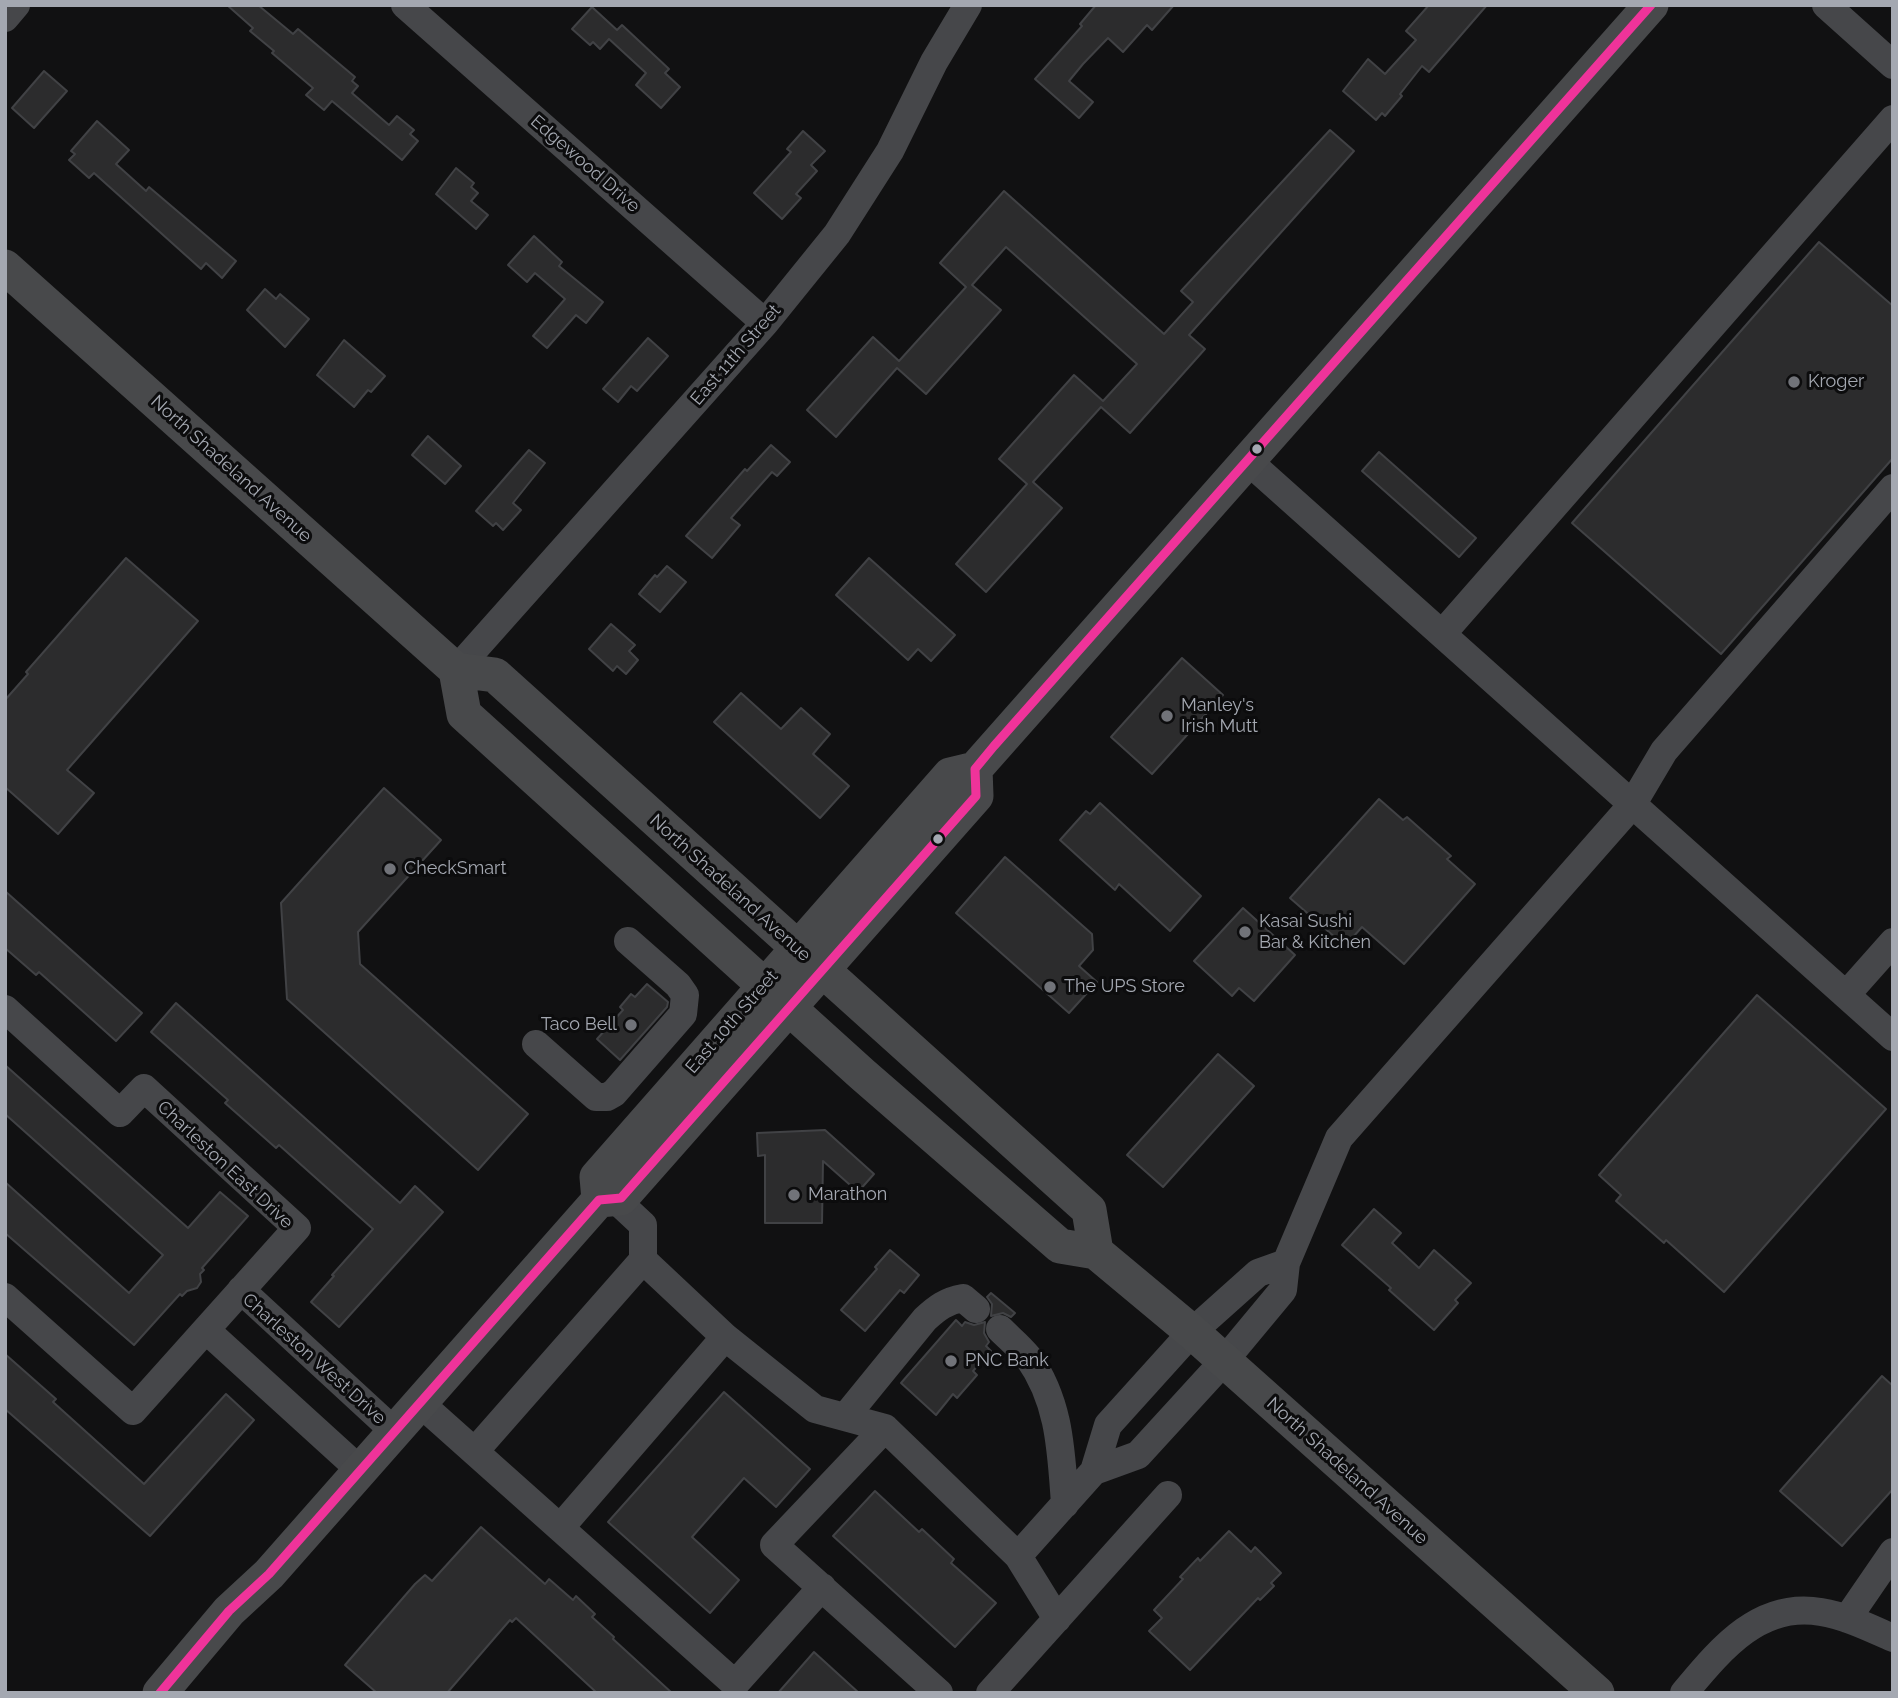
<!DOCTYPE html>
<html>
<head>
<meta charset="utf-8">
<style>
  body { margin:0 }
  #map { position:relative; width:1898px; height:1698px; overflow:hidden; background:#111112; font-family:Raleway,sans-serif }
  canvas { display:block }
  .frame { position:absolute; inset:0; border:7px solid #a4a8b1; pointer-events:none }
</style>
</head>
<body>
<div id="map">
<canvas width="1898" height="1698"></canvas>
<div class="frame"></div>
</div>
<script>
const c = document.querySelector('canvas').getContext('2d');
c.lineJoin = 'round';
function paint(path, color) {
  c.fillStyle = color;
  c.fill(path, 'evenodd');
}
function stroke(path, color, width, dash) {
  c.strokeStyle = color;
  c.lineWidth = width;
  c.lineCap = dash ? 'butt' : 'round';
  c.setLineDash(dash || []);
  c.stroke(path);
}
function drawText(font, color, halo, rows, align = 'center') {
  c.font = font + ' Raleway,sans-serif';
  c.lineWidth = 6;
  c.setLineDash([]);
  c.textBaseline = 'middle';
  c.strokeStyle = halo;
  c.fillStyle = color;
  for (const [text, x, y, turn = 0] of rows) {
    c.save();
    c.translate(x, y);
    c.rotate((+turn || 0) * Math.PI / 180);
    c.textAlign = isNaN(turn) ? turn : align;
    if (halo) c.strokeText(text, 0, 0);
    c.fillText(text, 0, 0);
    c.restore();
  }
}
const building = new Path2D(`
  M227,5H258L293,34L298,29L355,77L352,81L358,86L352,93L389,125L397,116L414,130L410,134L418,141L402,160L332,101L324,110L306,95L313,88L272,53L274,51L250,31L253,28Z
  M1096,5H1174L1152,30L1147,25L1123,52L1108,38L1083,64L1069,81L1093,102L1079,118L1035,79L1082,26L1080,24Z
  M1429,5H1487L1429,72L1422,66L1400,94L1402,96L1385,116L1382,113L1376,120L1343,91L1368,59L1385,74L1416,40L1406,31Z
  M592,7L617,30L622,25L669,69L665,73L680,87L661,108L636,85L646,73L609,39L600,49L593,42L590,45L572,29Z
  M44,71L67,91L34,128L12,108Z
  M97,121L129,150L116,164L146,191L149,187L236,261L222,278L206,263L201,269L94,173L89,178L69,160L75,154L71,151Z
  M1330,130L1354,151L1189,335L1205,349L1130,433L1101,407L1033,482L1062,508L986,592L956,564L1027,484L999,459L1074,375L1103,401L1137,364L1006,247L972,285L1001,310L926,394L897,368L836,437L807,410L873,337L899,361L966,287L940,263L1004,191L1164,334L1193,302L1181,291Z
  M803,131L825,151L811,165L817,171L796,194L801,198L782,219L754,193L791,152L787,149Z
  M456,168L474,183L471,187L478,193L471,201L488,215L476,229L436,194Z
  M534,236L562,262L559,266L603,302L586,323L576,315L547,348L533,336L565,299L535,273L527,282L508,265Z
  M1819,242L1893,306V458L1721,654L1572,523Z
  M265,289L276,299L280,294L309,319L285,347L247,310Z
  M648,338L668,356L637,391L631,386L618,402L603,389Z
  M344,340L385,376L371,392L368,390L354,407L317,375Z
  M428,436L461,466L445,484L412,455Z
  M771,445L790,462L777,476L772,472L731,518L740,525L712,558L686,536L745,469L747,471Z
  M529,450L545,463L513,503L521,510L503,530L496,523L493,526L476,511Z
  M1379,452L1476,538L1459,557L1362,471Z
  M126,558L198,621L67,770L94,793L58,834L5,787V700L28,674L26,672Z
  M869,558L955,635L931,661L918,649L908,660L836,595Z
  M667,566L686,582L660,612L639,594L655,575L657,577Z
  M611,624L635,645L629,651L638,660L626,674L617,666L613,671L589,649Z
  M1182,658L1223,695L1152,774L1111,737Z
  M741,693L781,729L801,708L830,734L813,754L849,786L820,818L714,722Z
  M384,788L441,840L358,932L360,964L528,1114L478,1170L287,999L281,903Z
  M1379,799L1403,820L1407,817L1451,856L1447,859L1475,884L1404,964L1362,927L1345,946L1290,898Z
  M1100,803L1201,896L1170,931L1119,884L1115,890L1060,840L1086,811L1090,814Z
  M1005,857L1092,934L1093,950L1079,966L1097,982L1069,1013L956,913Z
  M5,891L142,1013L116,1041L39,972L36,975L5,948Z
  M1243,908L1295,955L1254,1001L1239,988L1232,996L1194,961Z
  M647,984L668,1002L667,1007L620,1060L597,1039L623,1010L620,1007L631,994L635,997Z
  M1757,995L1886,1109L1724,1292L1666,1240L1664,1243L1616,1201L1621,1195L1599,1175Z
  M176,1003L400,1203L415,1186L443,1212L339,1327L311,1302L334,1276L332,1275L373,1229L279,1145L276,1148L225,1103L228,1100L151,1032Z
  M1218,1054L1254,1086L1163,1187L1127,1155Z
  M5,1065L188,1228L220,1192L248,1216L202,1268L204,1270L200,1274L201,1282L197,1288L187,1291L182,1296L180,1294L134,1345L5,1233V1182L129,1293L163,1255L5,1114Z
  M825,1130L874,1174L858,1192L823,1161L822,1223H765V1155L758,1156L757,1133Z
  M1374,1209L1401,1233L1392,1243L1419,1268L1434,1250L1471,1283L1455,1300L1458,1303L1434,1330L1389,1290L1391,1288L1342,1245Z
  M890,1250L919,1275L904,1293L900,1290L865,1331L841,1310L877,1269L875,1267Z
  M991,1293L1015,1313L1011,1317L1003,1313L991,1316L992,1304L987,1297Z
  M956,1320L962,1326L965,1322L974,1325L985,1322L984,1333L989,1342L986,1346L991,1351L973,1371L977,1375L957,1398L953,1394L936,1415L901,1383Z
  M5,1354L56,1399L53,1402L144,1484L226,1394L254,1420L150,1536L5,1409Z
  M1882,1376L1893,1386V1489L1842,1546L1780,1491Z
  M724,1392L810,1469L776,1507L744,1478L692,1537L739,1580L710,1613L608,1522Z
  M875,1491L919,1532L922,1529L954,1559L951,1563L996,1603L955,1647L833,1536Z
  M481,1527L545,1584L549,1579L573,1600L576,1596L595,1614L592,1617L614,1637L613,1639L672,1693H597L516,1618L512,1622L510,1620L447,1693H377L345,1665L415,1584L425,1575L432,1581Z
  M1229,1531L1251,1552L1255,1547L1281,1573L1271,1583L1274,1586L1260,1600L1258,1598L1190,1670L1149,1631L1162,1618L1154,1610L1183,1579L1180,1577L1198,1558L1200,1561Z
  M814,1652L859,1693H778Z`);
paint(building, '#2c2c2d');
stroke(building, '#414245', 2);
stroke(new Path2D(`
  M405,5L765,323
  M1826,5L1893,65
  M5,18L16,5
  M1247,460L1893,1037
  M1442,634L1893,119
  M456,670L765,323L837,234L890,151L934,62L968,5
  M1846,995L1893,942
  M5,1009L120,1113L144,1088L297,1228L133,1411L5,1297
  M536,1044L596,1097H607L614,1093L683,1014L685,995L678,985L628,941
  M643,1260L725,1337L815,1409L885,1428L1018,1556L1094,1471L1108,1425L1192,1332L1258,1273L1286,1263L1283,1290L1224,1361L1138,1455L1094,1471
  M1286,1263L1339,1138L1632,805L1664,751L1893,488
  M241,1290L395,1432
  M1000,1329C1009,1338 1020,1347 1028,1357C1060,1402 1061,1450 1065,1504
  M206,1330L361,1471
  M420,1403L735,1684L822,1587
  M846,1416L925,1319C937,1308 946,1301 963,1298L976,1309
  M885,1428L774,1545L939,1693
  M475,1451L643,1260V1225L614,1198
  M560,1528L725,1337
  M1018,1556L1057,1619
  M1847,1619L1893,1552
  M990,1693L1168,1495
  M1684,1693C1720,1650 1759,1601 1821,1612C1846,1616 1870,1628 1893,1638`), '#46474a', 28);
stroke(new Path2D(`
  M5,267L456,670L495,675L1089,1210L1096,1252
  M456,670L464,714L862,1074L1060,1246L1096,1252L1192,1332L1597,1693
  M599,1200L597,1177L950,775L975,769L1651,5
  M160,1693L229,1611L269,1574L599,1200L621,1198L976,796L975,769`), '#48494b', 35);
stroke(new Path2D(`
  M160,1693L229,1611L269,1574L599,1200L621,1198L976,796L975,769L994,746L1651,5`), '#ef339a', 9);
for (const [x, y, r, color] of [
  [1794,382,7,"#717379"],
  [1257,449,6,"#a4a8b1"],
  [1167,716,7,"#717379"],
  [938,839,6,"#a4a8b1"],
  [390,869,7,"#717379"],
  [1245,932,7,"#717379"],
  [1050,987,7,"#717379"],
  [631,1025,7,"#717379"],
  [794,1195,7,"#717379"],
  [951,1361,7,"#717379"]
]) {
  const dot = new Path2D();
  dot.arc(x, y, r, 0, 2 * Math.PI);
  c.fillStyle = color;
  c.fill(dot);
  stroke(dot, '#0c0c0d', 2.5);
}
drawText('18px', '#a4a8b1', '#0c0c0d', [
  ["Edgewood Drive",585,164,41],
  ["East 11th Street",736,355,-49],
  ["North Shadeland Avenue",231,469,42],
  ["North Shadeland Avenue",730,888,42],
  ["East 10th Street",732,1022,-49],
  ["Charleston East Drive",225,1165,43],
  ["Charleston West Drive",314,1359,42],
  ["North Shadeland Avenue",1347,1471,42]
]);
drawText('18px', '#a4a8b1', '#0c0c0d', [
  ["Kroger",1808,382],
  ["Manley's",1181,706],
  ["Irish Mutt",1181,727],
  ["CheckSmart",404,869],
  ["Kasai Sushi",1259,922],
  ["Bar & Kitchen",1259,943],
  ["The UPS Store",1064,987],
  ["Taco Bell",617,1025,"right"],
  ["Marathon",808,1195],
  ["PNC Bank",965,1361]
], 'left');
</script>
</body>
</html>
